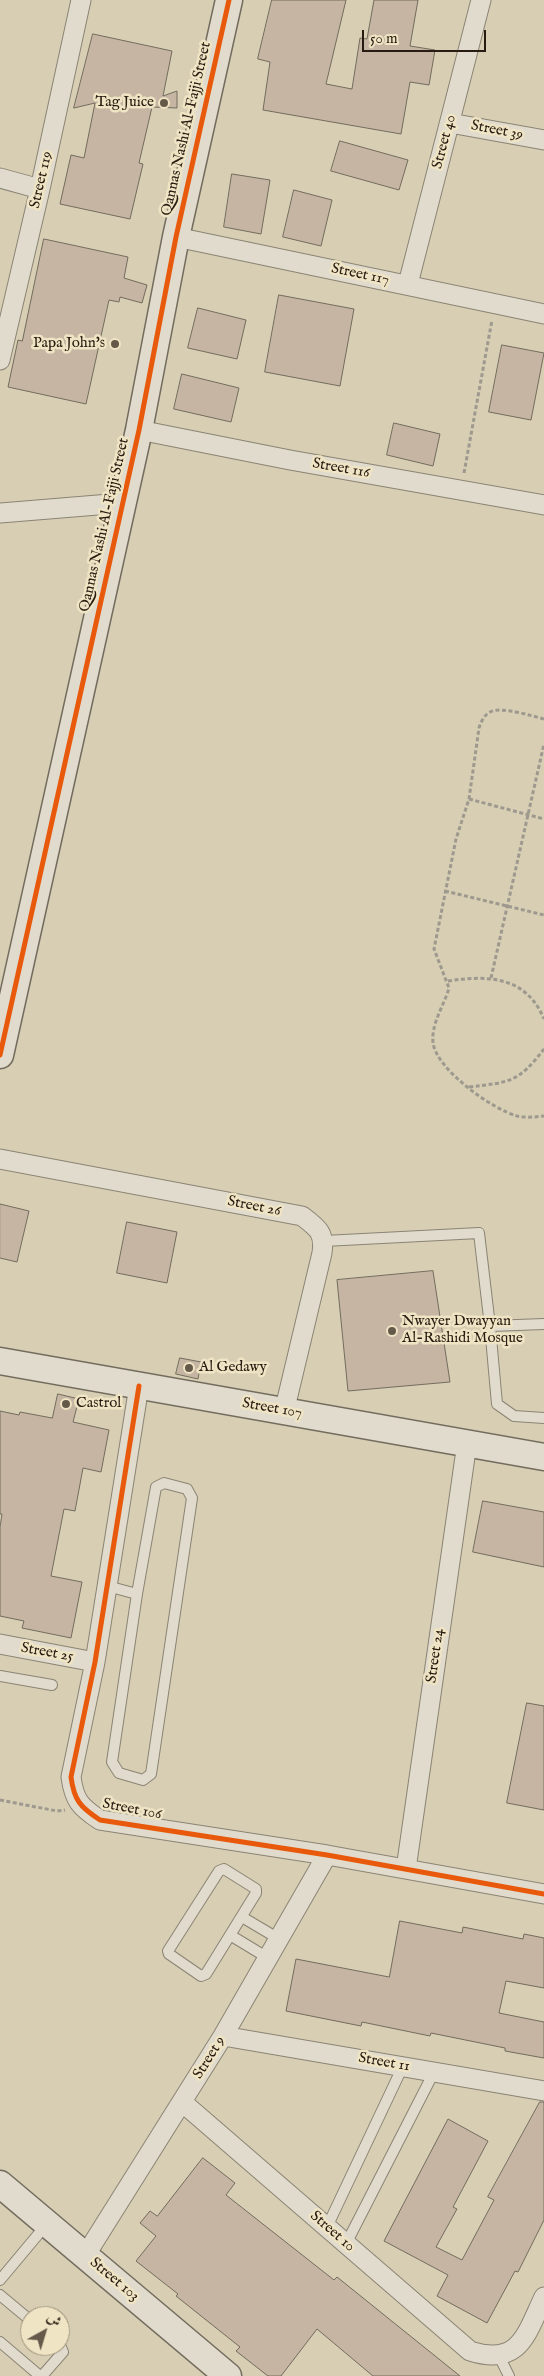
<!DOCTYPE html>
<html>
<head>
<meta charset="utf-8">
<style>
  body { margin:0 }
  #map { position:relative; width:544px; height:2376px; overflow:hidden; background:#d7ceb3; font-family:"IM FELL English",Amiri,serif }
  canvas { display:block }
  .north { position:absolute; left:20px; top:2306px; width:50px; height:50px; box-sizing:border-box; background:#efe4c4; border:1px solid #9f947c; border-radius:50%; rotate:39deg; font-size:14px; font-weight:700; line-height:20px; text-align:center; color:#281b11 }
  .north::after { content:''; display:block; margin:auto; width:18px; height:22px; background:#655a4a; clip-path:polygon(50% 0,100% 100%,50% 72%,0 100%) }
  .scale { position:absolute; left:362px; top:30px; width:124px; height:22px; box-sizing:border-box; border:2px solid #281b11; border-top:0; padding-left:6px; font-size:15px; line-height:18px; white-space:nowrap; color:#281b11; -webkit-text-stroke:4px #efe4c4; paint-order:stroke }
</style>
</head>
<body>
<div id="map">
<canvas width="544" height="2376"></canvas>
<div class="north">ش</div>
<div class="scale">50 m</div>
</div>
<script>
const c = document.querySelector('canvas').getContext('2d');
c.lineJoin = 'round';
function paint(path, color) {
  c.fillStyle = color;
  c.fill(path, 'evenodd');
}
function stroke(path, color, width, dash) {
  c.strokeStyle = color;
  c.lineWidth = width;
  c.lineCap = dash ? 'butt' : 'round';
  c.setLineDash(dash || []);
  c.stroke(path);
}
function drawText(font, color, halo, rows, align = 'center') {
  c.font = font + ' "IM FELL English",serif';
  c.lineWidth = 5;
  c.setLineDash([]);
  c.textBaseline = 'middle';
  c.strokeStyle = halo;
  c.fillStyle = color;
  for (const [text, x, y, turn = 0] of rows) {
    c.save();
    c.translate(x, y);
    c.rotate((+turn || 0) * Math.PI / 180);
    c.textAlign = isNaN(turn) ? turn : align;
    if (halo) c.strokeText(text, 0, 0);
    c.fillText(text, 0, 0);
    c.restore();
  }
}
const building = new Path2D(`
  M272,0H346L326,84L352,89L360,38L367,39L374,0H418L410,46L435,50L429,85L410,82L401,134L263,110L270,62L258,59Z
  M93,34L172,51L163,96L177,91V108L152,107L139,163L143,164L130,219L60,204L71,155L84,158L95,103L74,108Z
  M340,141L408,160L399,190L331,171Z
  M232,174L270,180L261,234L224,227Z
  M294,190L332,200L321,246L283,237Z
  M44,239L128,257L124,278L147,285L142,303L120,297L119,302L109,300L86,404L8,387L18,340L22,341Z
  M279,295L354,309L340,386L265,372Z
  M198,308L246,320L237,359L188,348Z
  M502,345L544,353L531,420L489,412Z
  M182,374L239,388L231,422L174,409Z
  M394,423L440,434L433,466L387,455Z
  M0,1204L29,1211L17,1262L0,1258Z
  M127,1222L177,1232L167,1283L117,1273Z
  M433,1271L450,1382L348,1391L337,1280Z
  M180,1358L201,1362L198,1379L176,1374Z
  M58,1394L79,1399L73,1422L109,1430L101,1472L83,1468L75,1511L64,1509L51,1576L82,1582L71,1638L22,1628L24,1621L0,1616V1527L2,1514H0V1411L19,1415L20,1412L52,1418Z
  M483,1501L544,1512V1567L473,1552Z
  M527,1703L544,1706V1810L507,1803Z
  M400,1921L462,1933L463,1927L523,1939L524,1934L544,1938V1988L506,1981L499,2013L544,2022V2058L505,2051V2048L431,2033L430,2036L362,2022L361,2026L286,2011L296,1959L389,1977Z
  M540,2102H544V2220L518,2272L515,2271L487,2323L437,2296L448,2275L384,2241L448,2119L488,2141L453,2207L457,2209L436,2247L462,2260L494,2200L488,2197Z
  M203,2158L235,2183L226,2195L334,2280L337,2277L460,2376H373L317,2329L281,2376H268L236,2351L240,2347L176,2296L178,2294L136,2261L156,2236L140,2223L150,2211L157,2216Z`);
paint(building, '#c5b5a2');
stroke(building, '#736c5e', 1);
const lane = new Path2D(`
  M324,1241L479,1233L490,1326L544,1324
  M490,1326L497,1404L514,1416L544,1418
  M164,1483L187,1489L192,1498L151,1774L143,1780L119,1773L112,1762L137,1594L156,1487Z
  M107,1586L137,1594
  M0,1676L52,1685
  M224,1869L256,1889V1893L206,1974L201,1976L169,1954L168,1951L219,1871Z
  M242,1917L279,1939
  M230,1935L268,1958
  M327,2227L403,2066
  M346,2244L434,2072
  M0,2280L46,2225
  M0,2295L30,2320
  M0,2342L40,2376
  M499,2356L509,2376
  M42,2376L63,2352L60,2345`);
const street = new Path2D(`
  M450,123L544,140
  M0,178L40,189
  M176,237L544,314
  M408,284L481,0
  M0,360L40,189L81,0
  M139,430L290,460L544,505
  M0,513L122,503
  M0,1159L302,1216C318,1228 325,1233 322,1253L284,1412
  M139,1386L95,1662L71,1777C74,1800 80,1807 100,1820L327,1855L544,1894
  M0,1644L95,1662
  M406,1869L467,1443
  M223,2036L544,2091
  M182,2102L470,2351C520,2367 526,2334 544,2297
  M85,2256L223,2036L327,1855`);
const secondary = new Path2D(`
  M0,1055L139,430L176,237L229,0
  M0,1361L544,1457
  M0,2184L228,2376`);
stroke(lane, '#8b8474', 12);
stroke(street, '#8b8474', 21);
stroke(secondary, '#736c5e', 29);
stroke(new Path2D(`
  M464,473L492,320
  M544,719C532,716 501,706 490,712C484,715 481,722 479,728L469,799L456,839L434,949L449,988C444,1006 431,1023 433,1043C437,1070 492,1109 517,1116C526,1118 535,1117 544,1116
  M469,799L544,819
  M445,891L544,915
  M491,978L544,744
  M448,981C488,975 526,976 544,1019
  M469,1087C510,1082 518,1083 544,1049
  M0,1800L57,1811L65,1810`), '#9e998e', 3, [4, 2.5]);
stroke(lane, '#e0dbcd', 10);
stroke(street, '#e0dbcd', 19);
stroke(secondary, '#e0dbcd', 26);
stroke(new Path2D(`
  M0,1055L139,430L176,237L229,0
  M139,1386L95,1662L71,1777C74,1800 80,1807 100,1820L327,1855L544,1894`), '#e8590c', 5);
for (const [x, y, r, color] of [
  [164,103,5,"#655a4a"],
  [115,344,5,"#655a4a"],
  [392,1331,5,"#655a4a"],
  [189,1368,5,"#655a4a"],
  [66,1404,5,"#655a4a"]
]) {
  const dot = new Path2D();
  dot.arc(x, y, r, 0, 2 * Math.PI);
  c.fillStyle = color;
  c.fill(dot);
  stroke(dot, '#efe4c4', 2);
}
drawText('15px', '#281b11', '#efe4c4', [
  ["Tag Juice",154,103,"right"],
  ["Papa John's",105,344,"right"],
  ["Nwayer Dwayyan",402,1322],
  ["Al-Rashidi Mosque",402,1339],
  ["Al Gedawy",199,1368],
  ["Castrol",76,1404]
], 'left');
drawText('15px', '#281b11', '#efe4c4', [
  ["Qannas Nashi Al-Fajji Street",187,129,-77],
  ["Street 39",497,131,11],
  ["Street 40",445,142,-75],
  ["Street 119",42,180,-77],
  ["Street 117",360,275,12],
  ["Street 116",341,469,10],
  ["Qannas Nashi Al-Fajji Street",105,525,-77],
  ["Street 26",254,1207,11],
  ["Street 107",272,1409,10],
  ["Street 25",47,1653,10],
  ["Street 24",436,1656,-82],
  ["Street 106",132,1810,11],
  ["Street 9",210,2058,-58],
  ["Street 11",384,2063,10],
  ["Street 10",332,2232,41],
  ["Street 103",114,2280,40]
]);
</script>
</body>
</html>
